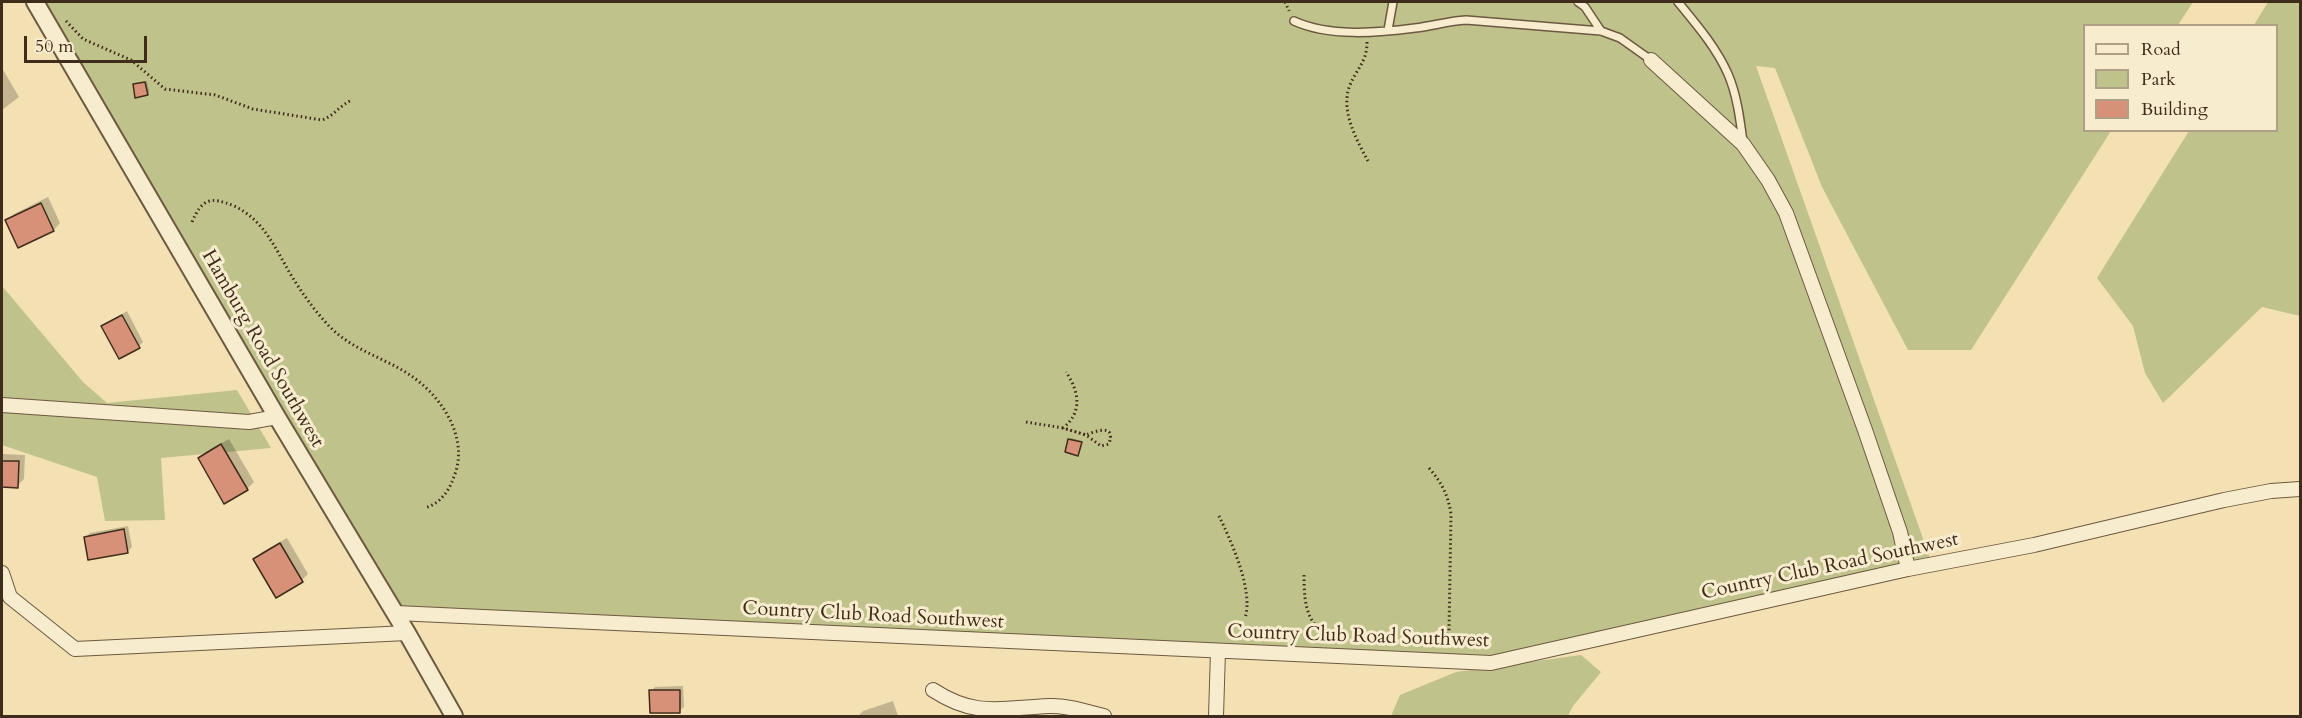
<!DOCTYPE html>
<html>
<head>
<meta charset="utf-8">
<style>
  body { margin:0 }
  #map { position:relative; width:2302px; height:718px; overflow:hidden; background:#f3e1b3; font-family:Cardo,serif }
  canvas { display:block }
  .frame { position:absolute; inset:0; border:3px solid #402c1b; pointer-events:none }
  .legend { position:absolute; left:2083px; top:24px; width:195px; height:108px; box-sizing:border-box; background:#f7ecce; border:2px solid #ae9f86; margin:0; padding:8px 10px; list-style:none; font-size:18px; color:#402c1b }
  .legend li { display:flex; align-items:center; gap:12px; height:30px }
  .legend b { width:30px; border:2px solid #ae9f86 }
  .scale { position:absolute; left:24px; top:36px; width:123px; height:27px; box-sizing:border-box; border:3px solid #402c1b; border-top:0; padding-left:8px; font-size:18px; line-height:21px; white-space:nowrap; color:#402c1b; -webkit-text-stroke:4px #f7ecce; paint-order:stroke }
</style>
</head>
<body>
<div id="map">
<canvas width="2302" height="718"></canvas>
<div class="frame"></div>
<ul class="legend">
<li><b style="height:8px;background:#f7ecce"></b>Road</li>
<li><b style="height:16px;background:#bfc28a"></b>Park</li>
<li><b style="height:16px;background:#d79178"></b>Building</li>
</ul>
<div class="scale">50 m</div>
</div>
<script>
const c = document.querySelector('canvas').getContext('2d');
c.lineJoin = 'round';
function paint(path, color) {
  c.fillStyle = color;
  c.fill(path, 'evenodd');
}
function stroke(path, color, width, dash) {
  c.strokeStyle = color;
  c.lineWidth = width;
  c.lineCap = dash ? 'butt' : 'round';
  c.setLineDash(dash || []);
  c.stroke(path);
}
function drawText(font, color, halo, rows, align = 'center') {
  c.font = font + ' Cardo,serif';
  c.lineWidth = 6;
  c.setLineDash([]);
  c.textBaseline = 'middle';
  c.strokeStyle = halo;
  c.fillStyle = color;
  for (const [text, x, y, turn = 0] of rows) {
    c.save();
    c.translate(x, y);
    c.rotate((+turn || 0) * Math.PI / 180);
    c.textAlign = isNaN(turn) ? turn : align;
    if (halo) c.strokeText(text, 0, 0);
    c.fillText(text, 0, 0);
    c.restore();
  }
}
paint(new Path2D(`
  M35,2H2193L2178,25L2084,26V130L2111,131L1971,350H1908L1822,187L1775,68L1756,66L1932,564L1491,663L396,613Z
  M2268,2H2300V316L2262,307L2163,403L2145,373L2133,326L2097,278L2189,131L2276,130V26L2254,25Z
  M2,286L83,382L107,403L237,390L271,448L161,458L165,520L105,521L97,477L2,445Z
  M1581,655L1601,672L1573,706L1568,716H1391L1400,695L1456,672Z`), '#bfc28a');
paint(new Path2D(`
  M2,68L19,97L2,110Z
  M147,81L149,92L147,94L134,85Z
  M48,197L60,223L54,230L19,246L7,221L14,214Z
  M127,311L143,342L139,346L103,326Z
  M1071,438L1082,441L1078,454L1069,440Z
  M229,439L254,482L247,489L200,458L207,451Z
  M2,454L25,455L24,479L17,486L2,485Z
  M128,526L132,547L128,551L90,559L86,537L90,533Z
  M287,538L308,574L302,580L255,559L262,552Z
  M683,686L684,707L679,711L651,691L655,687Z
  M893,701L898,716H858L863,711Z`), '#0003');
const building = new Path2D(`
  M145,82L148,95L135,98L133,84Z
  M41,203L54,231L18,248L5,220Z
  M122,315L140,348L119,359L101,326Z
  M1068,439L1082,442L1078,456L1065,452Z
  M221,444L248,490L224,504L198,458Z
  M2,461H19L18,488L2,487Z
  M124,529L128,553L88,560L84,537Z
  M280,543L303,582L276,598L253,559Z
  M649,690H680V713H650Z`);
paint(building, '#d79178');
stroke(building, '#402c1b', 1.5);
const service = new Path2D(`
  M1578,2L1585,7L1601,31
  M1678,2C1696,24 1716,47 1728,74C1737,95 1740,119 1743,142
  M1294,21C1329,37 1377,33 1415,28C1433,26 1448,21 1466,20L1601,31L1620,38L1651,60
  M1388,30L1393,2`);
const minor = new Path2D(`
  M1651,60L1743,144L1768,180L1786,213L1865,430L1900,532L1908,569
  M2,405L249,422L277,417
  M2,573L10,597L75,649L407,633
  M396,613L1491,663L1908,569L2034,545L2224,500L2271,491L2300,489
  M933,690C976,718 1001,708 1049,706C1067,705 1087,712 1104,716
  M1216,716L1218,651`);
const tertiary = new Path2D(`
  M35,2L277,417L407,633L454,716`);
stroke(service, '#6d5941', 10);
stroke(minor, '#6d5941', 16);
stroke(tertiary, '#6d5941', 20);
stroke(new Path2D(`
  M1285,2L1289,11
  M66,21L83,39L131,60L165,89L215,95L253,109L322,120C334,116 340,105 352,100
  M1367,42C1367,62 1357,68 1350,85C1340,110 1356,139 1368,161
  M192,222C202,199 210,196 234,206C264,220 275,248 291,275C302,293 314,310 329,326C352,350 383,357 410,375C440,395 467,434 456,471C450,489 443,502 425,508
  M1026,422L1063,428L1086,435C1096,431 1116,423 1109,444L1101,446L1086,435L1063,428C1083,412 1079,391 1066,372
  M1429,468C1442,483 1448,495 1451,514L1449,631L1442,643L1434,645
  M1219,516C1231,541 1254,591 1245,618
  M1304,575C1304,607 1307,633 1344,640`), '#402c1b', 3, [1.5, 3]);
stroke(service, '#f7ecce', 7);
stroke(minor, '#f7ecce', 14);
stroke(tertiary, '#f7ecce', 16);
drawText('20px', '#402c1b', '#f7ecce', [
  ["Hamburg Road Southwest",262,349,60],
  ["Country Club Road Southwest",1830,567,-12],
  ["Country Club Road Southwest",873,616,3],
  ["Country Club Road Southwest",1358,637,2]
]);
</script>
</body>
</html>
